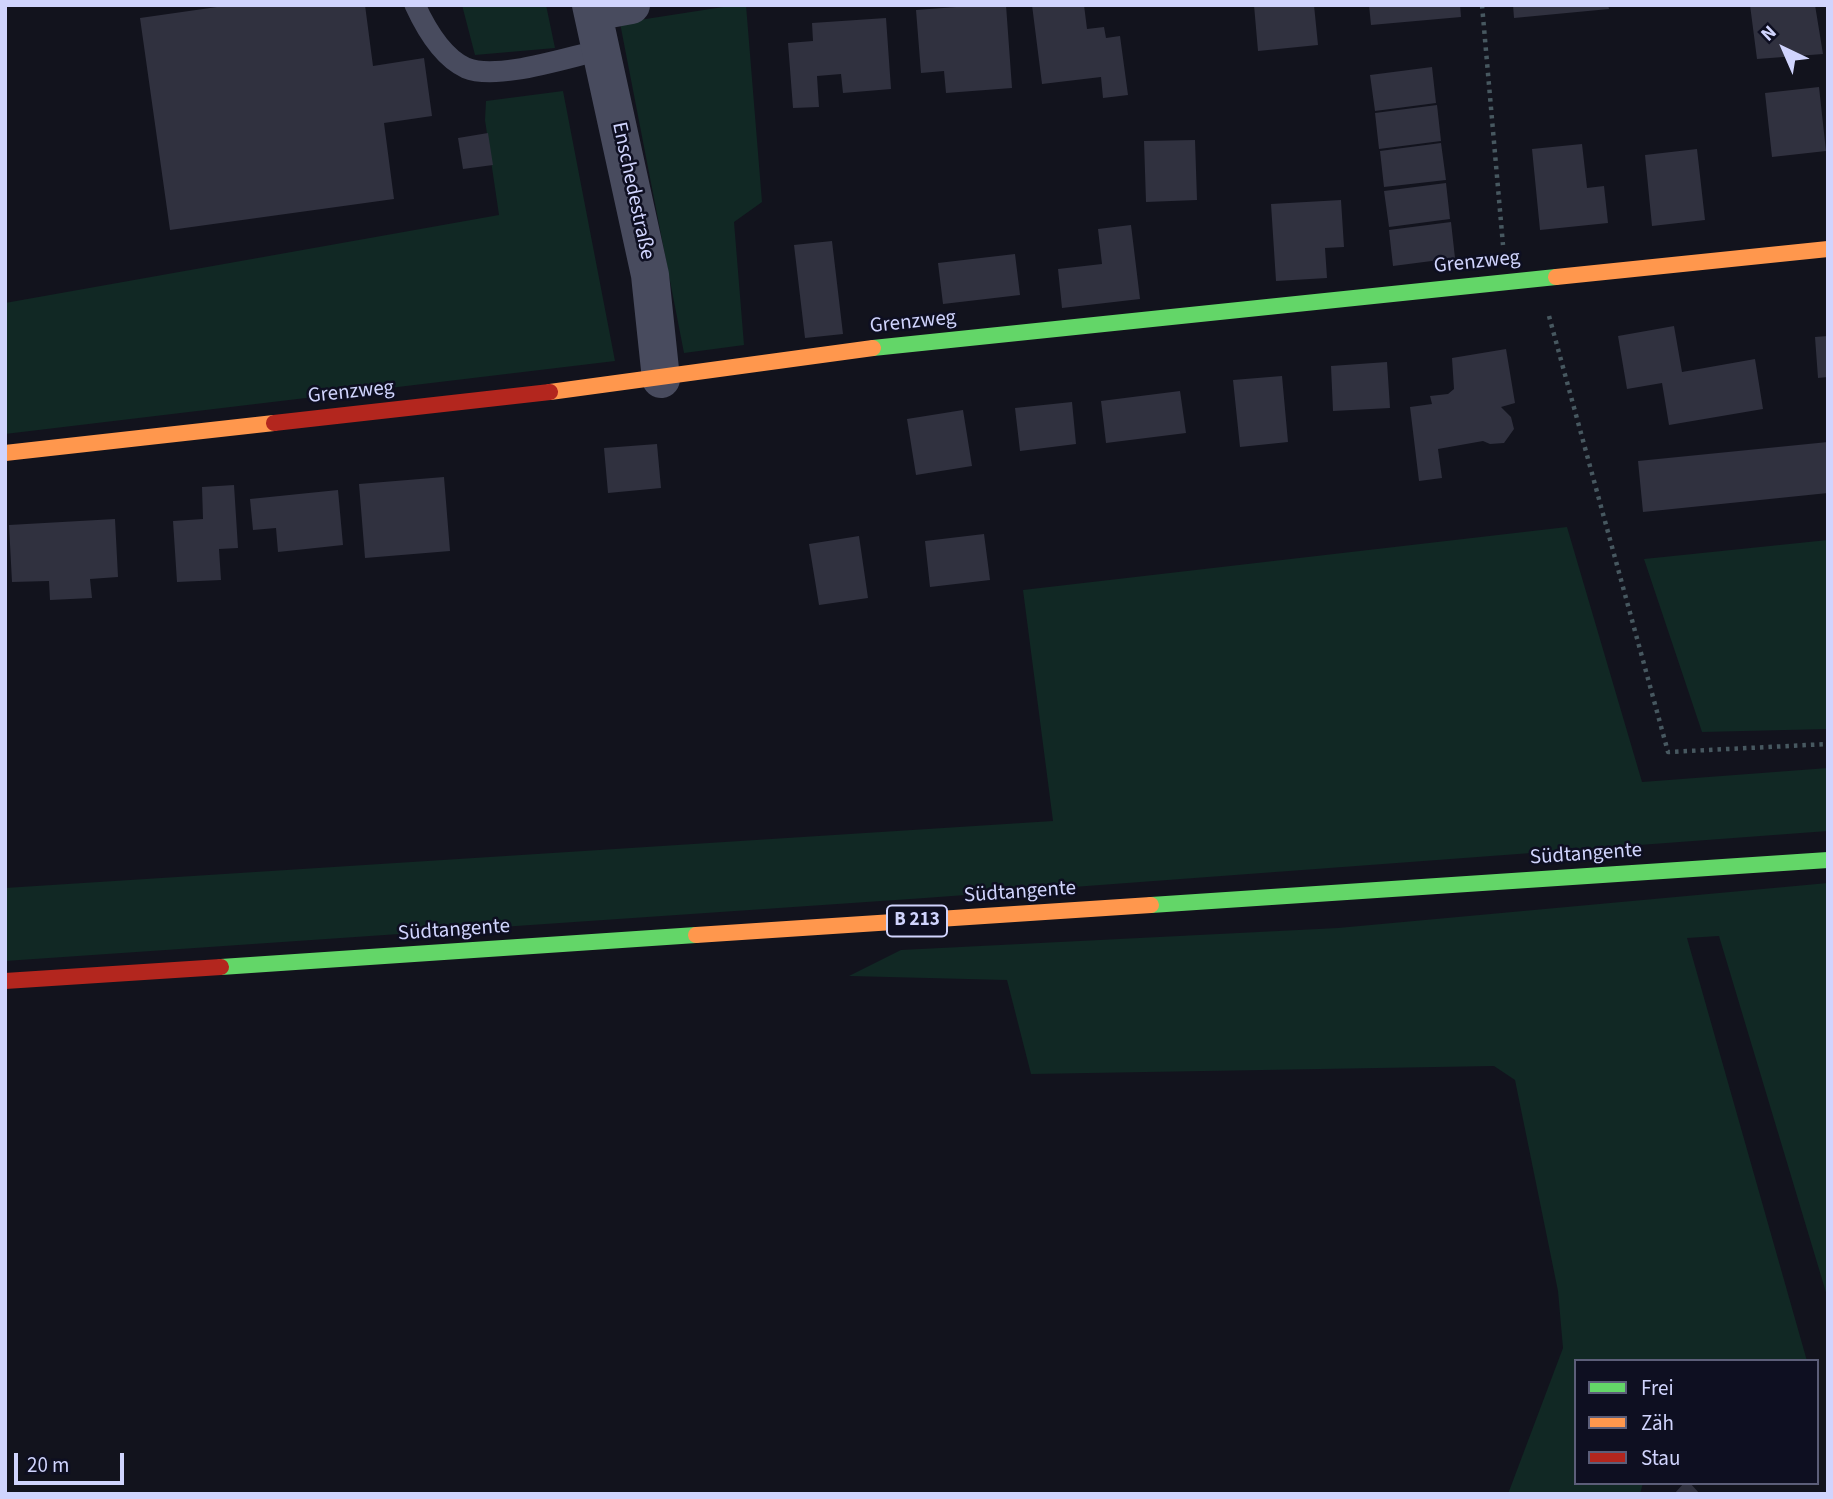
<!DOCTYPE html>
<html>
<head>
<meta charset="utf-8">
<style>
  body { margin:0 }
  #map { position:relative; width:1833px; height:1499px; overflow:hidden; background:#12131d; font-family:"Source Sans 3",sans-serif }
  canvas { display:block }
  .frame { position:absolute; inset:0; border:7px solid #d0d4fd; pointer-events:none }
  .legend { position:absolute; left:1574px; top:1359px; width:245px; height:126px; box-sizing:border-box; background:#0e0f21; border:2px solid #5c5e79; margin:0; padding:9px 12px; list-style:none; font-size:21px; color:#d0d4fd }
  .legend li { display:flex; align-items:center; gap:14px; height:35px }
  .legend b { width:35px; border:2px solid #5c5e79 }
  .north { position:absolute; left:1749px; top:14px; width:70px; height:70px; -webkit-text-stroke:5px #0e0f21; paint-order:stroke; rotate:316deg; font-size:19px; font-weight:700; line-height:28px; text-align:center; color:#d0d4fd }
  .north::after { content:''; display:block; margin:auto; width:24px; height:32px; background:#d0d4fd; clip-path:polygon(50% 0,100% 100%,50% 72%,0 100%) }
  .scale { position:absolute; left:14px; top:1453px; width:110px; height:32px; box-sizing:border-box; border:4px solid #d0d4fd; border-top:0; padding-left:9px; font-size:21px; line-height:24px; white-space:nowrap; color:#d0d4fd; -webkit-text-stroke:5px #0e0f21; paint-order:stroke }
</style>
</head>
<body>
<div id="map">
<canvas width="1833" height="1499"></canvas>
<div class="frame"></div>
<ul class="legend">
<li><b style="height:9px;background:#63d668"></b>Frei</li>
<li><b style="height:9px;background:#ff974d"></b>Zäh</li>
<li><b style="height:9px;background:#b3261e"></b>Stau</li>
</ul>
<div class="north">N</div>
<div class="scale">20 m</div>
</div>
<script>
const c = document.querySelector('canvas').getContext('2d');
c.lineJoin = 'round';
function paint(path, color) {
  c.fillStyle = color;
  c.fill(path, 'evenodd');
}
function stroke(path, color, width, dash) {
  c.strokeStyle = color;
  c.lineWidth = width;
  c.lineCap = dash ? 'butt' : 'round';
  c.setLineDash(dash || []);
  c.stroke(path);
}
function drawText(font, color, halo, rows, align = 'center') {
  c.font = font + ' "Source Sans 3",sans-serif';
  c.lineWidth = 5;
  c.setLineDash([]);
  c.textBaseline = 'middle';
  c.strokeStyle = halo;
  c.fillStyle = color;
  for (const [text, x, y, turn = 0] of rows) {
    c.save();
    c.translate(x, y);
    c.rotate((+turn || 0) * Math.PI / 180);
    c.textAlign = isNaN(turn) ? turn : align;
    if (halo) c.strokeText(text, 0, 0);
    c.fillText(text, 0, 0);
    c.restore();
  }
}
paint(new Path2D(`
  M462,5H546L555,48L475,55Z
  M736,5H746L762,202L734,222L744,345L684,353L620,23Z
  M563,91L615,361L5,434V303L499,215L485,120L486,101Z
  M1567,527L1642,782L1828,768V831L925,898L5,961V888L1053,821L1023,590Z
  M1828,540V729L1702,732L1644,559Z
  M1828,883V1299L1719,936L1687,938L1807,1361H1576V1483H1643L1640,1494H1508L1563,1348L1558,1291L1515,1080L1494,1066L1031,1074L1007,980L849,976L901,950L1338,928Z`), '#112824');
paint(new Path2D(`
  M231,5H365L373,66L424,58L432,116L384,123L394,199L170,230L140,18Z
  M983,5H1006L1012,88L946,93L944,71L921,73L916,10Z
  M1032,5H1084L1087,29L1104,27L1106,38L1120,36L1128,95L1103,98L1101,77L1042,84Z
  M1254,5H1314L1318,45L1258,51Z
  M1369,5H1460L1461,17L1371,25Z
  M1513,5H1608L1609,9L1514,18Z
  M1750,5H1815L1823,54L1757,59Z
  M886,18L891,89L843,93L841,74L817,76L819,107L793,108L788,43L813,41L812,23Z
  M1432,67L1436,103L1375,111L1370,75Z
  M1819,87L1826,151L1772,157L1765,93Z
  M1437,105L1441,141L1379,149L1375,113Z
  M488,133L493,165L463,169L458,138Z
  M1195,140L1197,200L1146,202L1144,141Z
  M1441,143L1446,180L1384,187L1380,151Z
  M1582,144L1587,188L1604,186L1608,223L1540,230L1532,149Z
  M1697,149L1705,220L1652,226L1645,155Z
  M1446,183L1450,219L1389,227L1384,191Z
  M1341,200L1344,247L1325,248L1327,278L1276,281L1271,204Z
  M1451,222L1455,258L1393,266L1389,230Z
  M1131,225L1140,299L1062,308L1058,269L1102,264L1098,229Z
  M832,241L843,334L805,338L794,245Z
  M1015,254L1020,295L943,304L938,263Z
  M1674,326L1682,372L1755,359L1763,409L1669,425L1662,383L1627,389L1618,336Z
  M1828,336V377L1818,378L1815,337Z
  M1506,349L1515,403L1501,407L1511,417L1514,429L1504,443L1490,444L1483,441L1438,449L1442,478L1419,481L1410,407L1432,404L1430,396L1448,394L1454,389L1452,358Z
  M1387,362L1390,408L1333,411L1331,366Z
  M1282,376L1288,442L1240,447L1233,380Z
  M1180,391L1186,433L1106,443L1101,401Z
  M1072,402L1076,444L1020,451L1015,408Z
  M963,410L972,466L916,475L907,419Z
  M1828,442V493L1643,512L1638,461Z
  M657,444L661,488L608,493L604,448Z
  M444,477L450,551L365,558L359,484Z
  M234,485L238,548L219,549L221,580L177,582L173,521L203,519L202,487Z
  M338,490L343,545L278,552L276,528L253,530L250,499Z
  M115,519L118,577L90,579L92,598L50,600L49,581L12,582L9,525Z
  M984,534L990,580L930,587L925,541Z
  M859,536L868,598L819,605L809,544Z
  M1684,1483H1690L1700,1494H1674Z`), '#30313f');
stroke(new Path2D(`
  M1482,5L1503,245
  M1549,316L1668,752L1828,744`), '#475860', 4.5, [3.5, 5]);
stroke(new Path2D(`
  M415,5C426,29 442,57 466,68C497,81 568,57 601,50`), '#484b5e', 21);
stroke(new Path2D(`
  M591,5L650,275L661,379
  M593,12L631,5`), '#484b5e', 38);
stroke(new Path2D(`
  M873,348L1556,277
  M1151,905L1828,860
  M221,967L696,935`), '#63d668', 16);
stroke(new Path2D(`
  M1556,277L1828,249
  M550,392L873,348
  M5,453L274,423
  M696,935L1151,905`), '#ff974d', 16);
stroke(new Path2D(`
  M274,423L550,392
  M5,981L221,967`), '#b3261e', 16);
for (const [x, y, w] of [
  [917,921,60]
]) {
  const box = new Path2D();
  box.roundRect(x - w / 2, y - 15.5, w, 31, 5);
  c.fillStyle = '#0e0f21';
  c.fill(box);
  stroke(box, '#d0d4fd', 2);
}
drawText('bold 19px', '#d0d4fd', null, [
  ["B 213",917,921]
]);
drawText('21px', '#d0d4fd', '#0e0f21', [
  ["Enschedestraße",632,191,78],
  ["Grenzweg",1477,263,-6],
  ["Grenzweg",913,323,-6],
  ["Grenzweg",351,393,-6],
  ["Südtangente",1586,855,-4],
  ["Südtangente",1020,893,-4],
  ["Südtangente",454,931,-4]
]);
</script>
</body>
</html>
